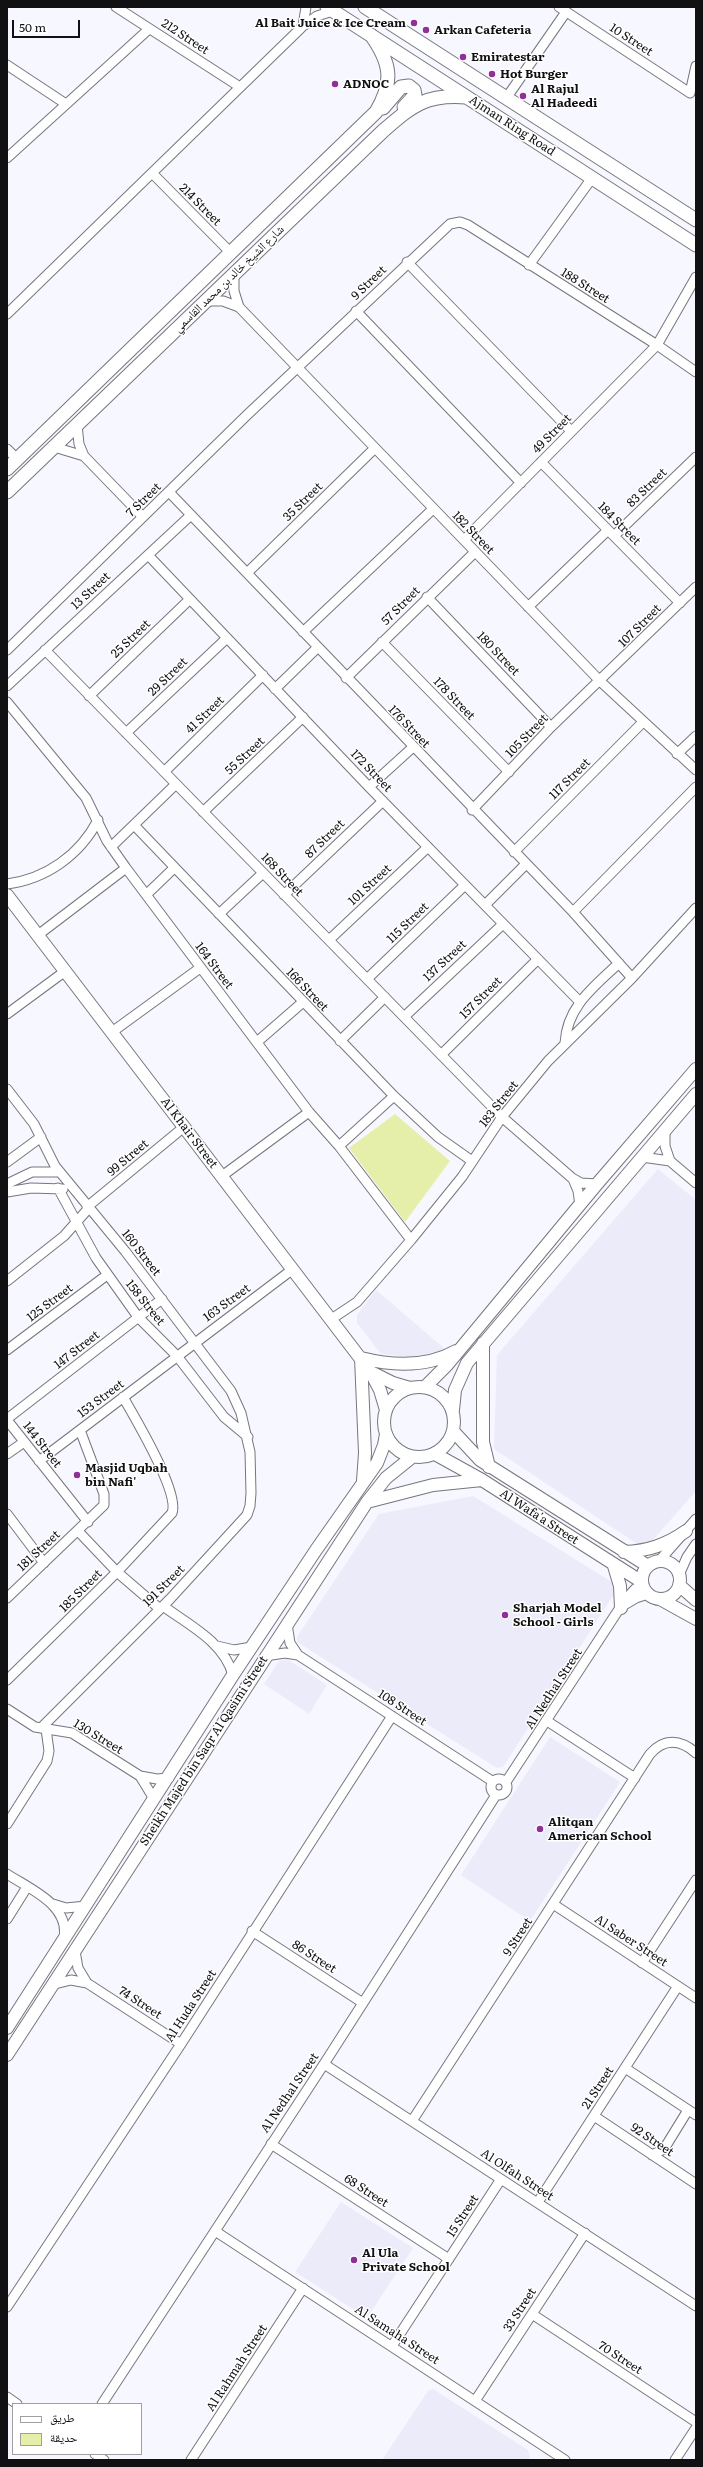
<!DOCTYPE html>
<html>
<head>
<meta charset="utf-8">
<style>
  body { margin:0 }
  #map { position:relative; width:703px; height:2467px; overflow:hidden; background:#f7f7ff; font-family:Literata,"Noto Naskh Arabic",serif }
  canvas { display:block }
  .frame { position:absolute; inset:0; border:8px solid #111114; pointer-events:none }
  .legend { position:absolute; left:12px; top:2403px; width:130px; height:52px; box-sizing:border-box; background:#fff; border:1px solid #a0a0a1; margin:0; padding:5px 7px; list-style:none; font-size:12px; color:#111114 }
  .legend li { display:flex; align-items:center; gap:8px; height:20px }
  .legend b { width:20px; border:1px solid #a0a0a1 }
  .scale { position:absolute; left:12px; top:20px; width:68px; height:18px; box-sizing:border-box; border:2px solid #111114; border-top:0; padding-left:5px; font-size:12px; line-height:14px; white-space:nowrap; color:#111114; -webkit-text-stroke:3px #fff; paint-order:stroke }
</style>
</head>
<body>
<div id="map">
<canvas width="703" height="2467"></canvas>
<div class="frame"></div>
<ul class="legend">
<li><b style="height:5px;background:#fff"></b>طريق</li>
<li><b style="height:11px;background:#e6efaa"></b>حديقة</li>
</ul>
<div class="scale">50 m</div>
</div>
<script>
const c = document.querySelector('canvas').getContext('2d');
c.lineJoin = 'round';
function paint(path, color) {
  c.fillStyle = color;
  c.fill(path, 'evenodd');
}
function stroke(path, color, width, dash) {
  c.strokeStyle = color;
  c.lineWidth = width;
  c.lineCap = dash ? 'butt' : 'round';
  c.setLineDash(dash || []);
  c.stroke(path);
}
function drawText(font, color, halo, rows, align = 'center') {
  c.font = font + ' Literata,"Noto Naskh Arabic",serif';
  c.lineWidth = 3;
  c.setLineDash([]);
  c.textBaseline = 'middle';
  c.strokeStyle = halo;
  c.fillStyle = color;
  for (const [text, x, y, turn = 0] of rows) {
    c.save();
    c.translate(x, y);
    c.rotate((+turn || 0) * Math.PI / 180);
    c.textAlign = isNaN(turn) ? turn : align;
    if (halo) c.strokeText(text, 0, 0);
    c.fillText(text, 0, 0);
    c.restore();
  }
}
paint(new Path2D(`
  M658,1169L696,1200V1491L645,1549L494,1449L497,1355Z
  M376,1290L445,1349L432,1359L381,1354L357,1323V1315Z
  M473,1496L612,1582L616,1591L503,1767L497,1768L297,1642V1637L379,1514Z
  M287,1659L327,1685L309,1714L264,1684L279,1661Z
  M550,1737L620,1782L530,1921L461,1875Z
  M341,2202L413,2248L367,2318L295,2272Z
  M433,2389L528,2450L530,2457L528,2460H382L428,2391Z`), '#ebebfa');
paint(new Path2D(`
  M395,1114L450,1161L405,1222L349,1148Z`), '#e6efaa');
const minor = new Path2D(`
  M116,7L240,87
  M559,7L690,93L696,66
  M303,26L306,7
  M7,65L66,104
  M507,97L566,12
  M7,158L149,29
  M152,173L231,253
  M407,262L571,431
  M529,265L592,178
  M234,274V291L239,307
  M206,301H223L239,307L601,682L696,770
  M356,311L521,483
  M7,314L303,26L317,16L333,11
  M77,425L79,444L84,456L143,517
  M54,447L84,456
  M7,449L17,459
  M541,462L680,603
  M169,492L573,912L632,978
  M614,536L696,457
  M464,540L657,345L696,277
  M148,555L369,787L579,1001
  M247,573L375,448
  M427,597L551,727
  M528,607L608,530
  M303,632L433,509
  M382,642L509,772
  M7,650L247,415L450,224L460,222L468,225L657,345L696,372
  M45,650L502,1117L572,1178L581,1183L597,1184
  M346,678L475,552
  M7,686L191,515
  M275,689L317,648
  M89,696L190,599
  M7,702L86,798L107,841L126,868L309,1112L339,1146L411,1240
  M126,733L227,638
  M677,754L696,736
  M164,772L263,675
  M369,787L412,748
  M472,810L551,727L696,587
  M203,812L303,717
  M134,825L394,1096L438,1137L472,1161
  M111,847L176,784
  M514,852L643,722
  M7,884C46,879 80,855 98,820
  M147,894L173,869
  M284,895L383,801
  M485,905L526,864
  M573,912L696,787
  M219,914L263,873
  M38,935L126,868
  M329,940L428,847
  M367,979L465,885
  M7,1014L64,972
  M404,1017L503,924
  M112,1032L200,968
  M340,1041L385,997
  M257,1042L303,1002
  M565,1043C567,1006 594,987 619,963
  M441,1055L538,959
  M7,1089L34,1124L55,1166L125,1251L231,1391L241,1413L250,1452L251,1493L250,1506L247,1515L170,1599L41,1728
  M665,1130V1146L670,1161
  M339,1146L394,1096
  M642,1157L670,1161L696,1183
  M7,1162L41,1137
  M222,1176L309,1112
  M573,1179L578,1191L580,1205
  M7,1184L32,1172H60
  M58,1188L96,1258L138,1317L177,1356L224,1417L248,1437
  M7,1192L31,1188L63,1189
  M87,1207L184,1127
  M7,1281L64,1236L88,1209
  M330,1320L357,1302L411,1240L462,1177L502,1117L548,1061L632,978L696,908
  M7,1350L107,1275
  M7,1419L162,1299
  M7,1420L88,1522
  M7,1454L24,1442
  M39,1461L293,1269
  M7,1514L44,1563
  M78,1531L117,1572L160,1609
  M659,1561L696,1519
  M679,1575L687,1557L696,1544
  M7,1598L104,1505V1494L80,1430
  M624,1605L636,1598L648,1594
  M163,1606C189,1625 224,1642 233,1675
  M287,1624L290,1643L298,1655L492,1781
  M217,1646L234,1650L252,1647
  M265,1656L285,1653L298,1655
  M7,1680L117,1572L172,1513C180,1493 135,1418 123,1397
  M7,1709L35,1727L72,1733L140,1776L154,1799
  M547,1721L635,1778
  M140,1776L157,1779L169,1778
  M491 1787a8 8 0 1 1 16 0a8 8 0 1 1-16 0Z
  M506,1782L625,1600L635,1589L642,1586
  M7,1824L47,1761L49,1751L46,1729
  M7,1874C30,1889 70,1905 64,1938
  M53,1904L66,1908L86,1906
  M553,1904L696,1998
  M7,1919L27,1887
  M252,1931L363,2003
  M75,1951L78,1968L87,1983
  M642,1963L696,1880
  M55,1984L71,1980L87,1983L181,2044
  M324,2064L696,2306
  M625,2068L696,2115
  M594,2116L696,2184
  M412,2121L650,1754C664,1738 680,1739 696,1753
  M271,2144L449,2259
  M652,2155L664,2149L688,2110
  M538,2202L678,1986
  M215,2231L565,2460
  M7,2307L181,2044L392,1716
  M532,2314L696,2422
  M392,2346L501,2179
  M7,2397L17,2404
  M475,2401L585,2233
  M102,2404L324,2064L496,1795
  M95,2454L104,2460
  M191,2460L303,2288
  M675,2460L696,2428`);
const tertiary = new Path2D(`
  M7,895L370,1371L380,1390L386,1410
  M483,1343V1442L489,1467
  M371,1372L393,1383L410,1388
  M384 1422a35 35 0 1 1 70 0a35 35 0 1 1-70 0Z
  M425,1387L447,1365L597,1184L696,1069
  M453,1410L455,1390L467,1363L696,1094
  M454,1432L480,1460L648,1566
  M435,1454L482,1480L642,1582
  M363,1481L365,1453L361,1358C393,1366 426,1368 456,1351
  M367,1502L433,1485L482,1480
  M624,1552C648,1551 666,1545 686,1531
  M642 1580a19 19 0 1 1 38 0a19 19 0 1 1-38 0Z
  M614,1566L620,1586L621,1608
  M679,1585L696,1600
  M660,1599L696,1619
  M7,2028L233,1675L316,1550L377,1463L384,1445L386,1434
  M7,2055L367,1502L386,1478L412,1457`);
const secondary = new Path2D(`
  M327,7L696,245
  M365,7L696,220
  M383,108L401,87L409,86L414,90L415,95L404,107
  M7,469L376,112C394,82 391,63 371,35
  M7,492L383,131C412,106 425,94 466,97`);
stroke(minor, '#76767d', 11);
stroke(tertiary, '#76767d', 14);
stroke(secondary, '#76767d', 15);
stroke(minor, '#fff', 9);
stroke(tertiary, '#fff', 12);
stroke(secondary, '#fff', 13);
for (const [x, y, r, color] of [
  [414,23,4,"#902f98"],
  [426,30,4,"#902f98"],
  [463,57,4,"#902f98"],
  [492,74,4,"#902f98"],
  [335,84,4,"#902f98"],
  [523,96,4,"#902f98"],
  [77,1475,4,"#902f98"],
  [505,1615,4,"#902f98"],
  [540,1829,4,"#902f98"],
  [354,2260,4,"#902f98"]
]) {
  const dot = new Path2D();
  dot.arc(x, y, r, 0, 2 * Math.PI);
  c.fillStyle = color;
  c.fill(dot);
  stroke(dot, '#fff', 1.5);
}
drawText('bold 12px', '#111114', '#fff', [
  ["Al Bait Juice & Ice Cream",406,23,"right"],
  ["Arkan Cafeteria",434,30],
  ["Emiratestar",471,57],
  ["Hot Burger",500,74],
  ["ADNOC",343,84],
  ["Al Rajul",531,89],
  ["Al Hadeedi",531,103],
  ["Masjid Uqbah",85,1468],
  ["bin Nafi'",85,1482],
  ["Sharjah Model",513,1608],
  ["School - Girls",513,1622],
  ["Alitqan",548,1822],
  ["American School",548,1836],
  ["Al Ula",362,2253],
  ["Private School",362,2267]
], 'left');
drawText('12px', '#111114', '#fff', [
  ["212 Street",185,37,33],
  ["10 Street",631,40,33],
  ["Ajman Ring Road",512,126,33],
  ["214 Street",200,205,45],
  ["شارع الشيخ خالد بن محمد القاسمي",229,279,-44],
  ["9 Street",369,283,-44],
  ["188 Street",585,286,32],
  ["49 Street",552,434,-45],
  ["83 Street",647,488,-44],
  ["7 Street",144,500,-44],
  ["35 Street",303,502,-44],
  ["184 Street",619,524,45],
  ["182 Street",473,533,46],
  ["13 Street",91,591,-43],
  ["57 Street",401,606,-45],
  ["107 Street",640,626,-45],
  ["25 Street",131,639,-44],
  ["180 Street",498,654,46],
  ["29 Street",168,677,-44],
  ["178 Street",454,699,46],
  ["41 Street",205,715,-44],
  ["176 Street",409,727,46],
  ["105 Street",527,736,-46],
  ["55 Street",245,756,-43],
  ["172 Street",371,771,46],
  ["117 Street",570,779,-45],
  ["87 Street",325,839,-44],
  ["168 Street",282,875,46],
  ["101 Street",370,885,-43],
  ["115 Street",408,923,-44],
  ["137 Street",445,961,-43],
  ["164 Street",214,966,53],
  ["166 Street",307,990,46],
  ["157 Street",481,998,-45],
  ["183 Street",499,1104,-52],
  ["Al Khair Street",189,1133,53],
  ["99 Street",128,1158,-40],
  ["160 Street",141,1253,52],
  ["125 Street",50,1303,-37],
  ["158 Street",145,1303,51],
  ["163 Street",227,1303,-36],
  ["147 Street",77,1350,-38],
  ["153 Street",101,1399,-37],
  ["144 Street",42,1445,52],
  ["Al Wafa'a Street",539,1517,33],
  ["181 Street",39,1551,-43],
  ["191 Street",164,1586,-45],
  ["185 Street",81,1591,-45],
  ["Al Nedhal Street",554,1689,-57],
  ["108 Street",402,1708,33],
  ["130 Street",98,1737,31],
  ["Sheikh Majed bin Saqr Al Qasimi Street",204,1751,-57],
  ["9 Street",518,1937,-57],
  ["Al Saber Street",631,1941,33],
  ["86 Street",314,1957,33],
  ["74 Street",140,2003,33],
  ["Al Huda Street",191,2006,-57],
  ["21 Street",598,2088,-57],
  ["Al Nedhal Street",290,2093,-56],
  ["92 Street",652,2140,34],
  ["Al Olfah Street",517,2175,33],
  ["68 Street",366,2191,33],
  ["15 Street",463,2216,-57],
  ["33 Street",520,2310,-57],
  ["Al Samaha Street",397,2335,33],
  ["70 Street",620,2358,33],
  ["Al Rahmah Street",237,2368,-57]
]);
</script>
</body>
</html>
